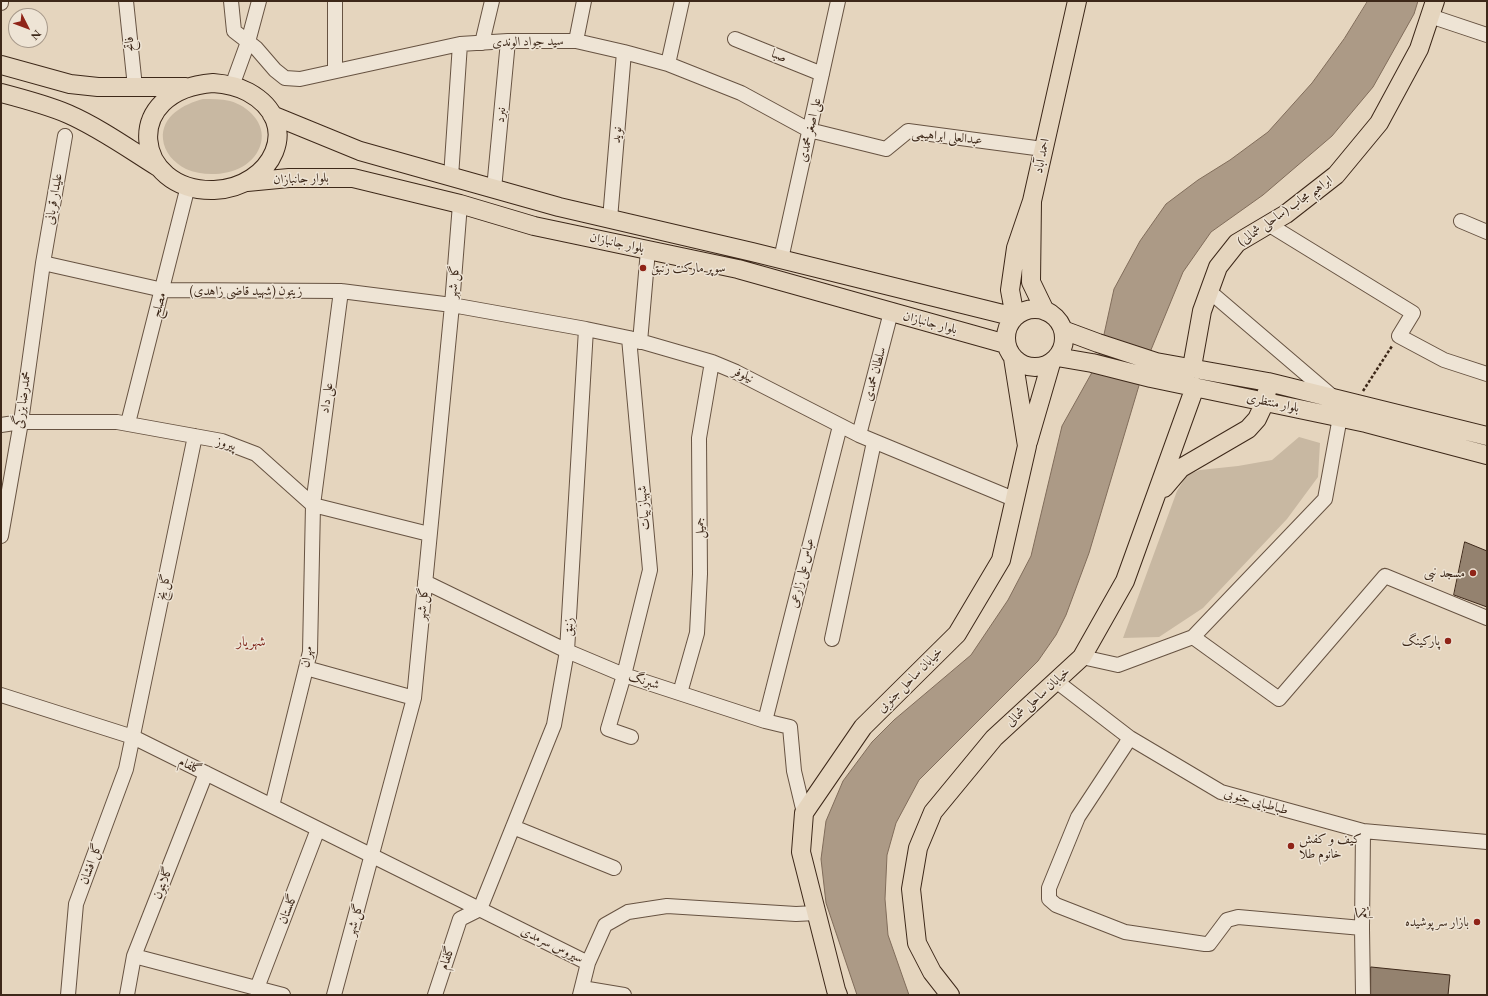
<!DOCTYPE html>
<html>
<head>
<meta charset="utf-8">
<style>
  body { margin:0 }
  #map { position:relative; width:1488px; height:996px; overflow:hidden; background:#e5d5be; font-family:"EB Garamond",serif }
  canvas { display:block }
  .frame { position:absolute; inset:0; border:2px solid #3d2819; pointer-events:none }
  .north { position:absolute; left:8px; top:8px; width:40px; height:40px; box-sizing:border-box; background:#eee4d5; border:1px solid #a7998a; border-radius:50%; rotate:132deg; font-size:11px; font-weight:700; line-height:16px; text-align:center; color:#3d2819 }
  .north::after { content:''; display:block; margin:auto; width:14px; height:18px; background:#8f2418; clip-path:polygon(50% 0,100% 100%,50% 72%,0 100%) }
</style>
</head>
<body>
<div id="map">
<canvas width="1488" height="996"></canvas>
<div class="frame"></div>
<div class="north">N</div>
</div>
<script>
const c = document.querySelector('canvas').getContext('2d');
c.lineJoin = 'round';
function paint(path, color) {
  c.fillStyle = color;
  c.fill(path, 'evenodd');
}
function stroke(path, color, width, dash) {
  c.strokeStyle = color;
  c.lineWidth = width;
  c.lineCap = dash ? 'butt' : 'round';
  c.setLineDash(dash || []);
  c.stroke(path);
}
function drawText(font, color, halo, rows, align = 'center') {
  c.font = font + ' "EB Garamond",Amiri,serif';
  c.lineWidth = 3;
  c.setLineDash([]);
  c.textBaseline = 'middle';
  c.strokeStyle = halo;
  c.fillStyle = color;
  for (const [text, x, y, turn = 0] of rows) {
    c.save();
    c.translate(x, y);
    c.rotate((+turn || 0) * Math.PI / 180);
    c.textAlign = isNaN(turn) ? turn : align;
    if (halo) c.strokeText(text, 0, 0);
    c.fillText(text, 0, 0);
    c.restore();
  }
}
paint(new Path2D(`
  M203,99C212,99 221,99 230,101C248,106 266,123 261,143C253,174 211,180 186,169C174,163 164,152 163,139C161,116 184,104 203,99Z
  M1299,437L1320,443L1318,477L1287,519L1203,608L1159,637L1123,638L1177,491L1187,475L1200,470L1238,466L1272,460Z`), '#c8b8a2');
const water = new Path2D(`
  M1368,1H1418L1414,14L1373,87L1332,136L1263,195L1211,232L1183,272L1146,362L1089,553L1066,615L1056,635L1038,661L919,780L896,823L887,855L885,899L888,935L909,995H857L826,903L821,859L826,821L843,781L872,742L894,720L971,655L1008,600L1031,556L1062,426L1095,367L1101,348L1114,289L1140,241L1166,204L1198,180L1230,160L1268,132L1312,83L1344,39Z`);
paint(water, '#ac9a86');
stroke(water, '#806c5a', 1);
const building = new Path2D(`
  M1465,542L1487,551V607L1454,595Z
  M1371,967L1450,975L1448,995H1371Z`);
paint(building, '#94826f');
stroke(building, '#3d2819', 1);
const minor = new Path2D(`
  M126,1L135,87
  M231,1L234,31L256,48L275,70L285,78L300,79L460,44L508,41H576L624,52L668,64L741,93L809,130L886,149L908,131L1043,149
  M1,3V1
  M1430,16L1487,35
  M735,39L822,74
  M576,41L584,1
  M482,43L492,1
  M668,64L682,1
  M335,71V1
  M232,86L248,42L259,1
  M451,177L460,44
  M494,189L508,41
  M610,219L624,52
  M1461,221L1487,232
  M1268,224L1413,313L1399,336L1444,360L1487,374
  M781,259L838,1
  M43,263L163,290L341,291L452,305L586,329L629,338L712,362L736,372L859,435L1016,500
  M1209,291L1333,397
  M629,338L650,570L624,675L608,729L631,737
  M640,342L648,250
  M128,423L188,186
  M1,425L21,422H117L222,441L256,454L313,505L429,534
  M859,435L891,312
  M1,536L21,422L43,263L65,136
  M425,582L567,651L624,675L765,721L790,727L794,771L804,813
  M1193,637L1279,699L1385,576L1487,618
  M832,639L874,442
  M1082,657L1118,665L1193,637L1325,499L1340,417
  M306,668L414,698
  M1056,681L1130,738L1221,792L1363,831L1487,842
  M680,693L697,633L700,574L699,438L712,362
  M1,695L133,737L588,963
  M765,721L840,426
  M1130,738L1078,817L1049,888V899L1056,905L1125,932L1205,944H1209L1227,920L1238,917L1362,928
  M272,806L310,652L313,505L341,291
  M513,827L614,868
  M134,956L283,995
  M257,988L318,829
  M582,988L624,995
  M68,995L76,904L126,769L195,436
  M127,995L134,956L206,773
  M334,995L414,698L452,305L460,204
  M435,995L460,919L480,909L554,725L567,651L586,329
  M580,995L588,963L605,925L628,912L667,906L796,914L816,913
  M1363,995L1362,928L1363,831`);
const major = new Path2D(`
  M1,65L70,84L98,87H186
  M213,83C225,84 237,86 248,92C305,123 272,188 214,190C133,192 120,90 213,83Z
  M1,93C24,99 47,105 68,114C100,128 129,149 158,167
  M272,115L360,151L559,207L752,252L1015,317L1010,290L1016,248L1032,201
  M247,182L289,178H353L460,204L534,226L738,269L1006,344
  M1006 338a29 29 0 1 1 58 0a29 29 0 1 1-58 0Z
  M1045,311L1031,282L1032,201L1077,1
  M1063,330L1098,343L1156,362L1268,382L1487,436
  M1057,357L1092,363L1151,378L1366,423L1487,455
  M1192,367L1202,311L1218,267L1237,243L1286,214L1336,175L1379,123L1419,49L1435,1
  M1028,442L1051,363
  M1164,488L1181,468L1248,429L1257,419L1265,402L1267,391
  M838,995L836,990L801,852L804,813L863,727L957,634L1001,560L1027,446L1013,358
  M950,995L932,972L917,943L911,889L918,848L933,812L994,738L1082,657L1125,581L1195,387`);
stroke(minor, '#675342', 16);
stroke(major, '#3d2819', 20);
stroke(new Path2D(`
  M1363,391L1392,346`), '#3d2819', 2.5, [3, 2]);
stroke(minor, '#eee4d5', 14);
stroke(major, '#e5d5be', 18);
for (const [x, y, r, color] of [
  [643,268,4,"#8f2418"],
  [1473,573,4,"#8f2418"],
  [1448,641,4,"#8f2418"],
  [1291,846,4,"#8f2418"],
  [1477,922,4,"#8f2418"]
]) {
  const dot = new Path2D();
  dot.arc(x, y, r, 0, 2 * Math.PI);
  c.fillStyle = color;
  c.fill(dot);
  stroke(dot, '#eee4d5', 1.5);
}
drawText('13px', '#3d2819', '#eee4d5', [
  ["سید جواد الوندی",528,42,-1],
  ["فاتح",130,44,-96],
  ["صبا",779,56,22],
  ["نبرد",501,115,-85],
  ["علی اصغر محمدی",810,130,-77],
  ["نوید",617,135,-85],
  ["عبدالعلی ابراهیمی",947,137,6],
  ["احمد آباد",1042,156,-78],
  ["بلوار جانبازان",301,179,-2],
  ["علیدار قربانی",54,199,-80],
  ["ابراهیم مجاب (ساحلی شمالی)",1285,211,-35],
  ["بلوار جانبازان",617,243,12],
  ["گل شهر",454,282,-85],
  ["زیتون (شهید قاضی زاهدی)",246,291],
  ["مصلح",159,305,-75],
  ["بلوار جانبازان",930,323,15],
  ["سلطان محمدی",875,374,-75],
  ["نیلوفر",743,375,24],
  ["علی داد",327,398,-82],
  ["محمدرضا بزرگی",23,400,-82],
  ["بلوار منتظری",1273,403,12],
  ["پیروز",226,444,16],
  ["شهباز بیات",644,508,-95],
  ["جمیل",700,528,-91],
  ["عباس علی زارعی",802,573,-76],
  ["گل یخ",164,587,-78],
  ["گل شهر",423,604,-85],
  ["زنبق",569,627,-87],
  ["مهران",307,657,-80],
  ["خیابان ساحل جنوبی",910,680,-45],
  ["شبرنگ",644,681,18],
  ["خیابان ساحلی شمالی",1038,697,-42],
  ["گلفام",190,766,26],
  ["طباطبایی جنوبی",1256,802,16],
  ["گل افشان",91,864,-70],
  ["گلابتون",163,883,-69],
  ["گلستان",288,909,-69],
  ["یکم",1362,913,-89],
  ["گل شهر",355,920,-75],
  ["سیروس سرمدی",552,945,26],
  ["گلفام",447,958,-72]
]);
drawText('13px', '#3d2819', '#eee4d5', [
  ["سوپر مارکت زنبق",651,268,"left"],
  ["مسجد نبی",1465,573],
  ["پارکینگ",1440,641],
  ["کیف و کفش",1299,839,"left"],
  ["خانوم طلا",1299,854,"left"],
  ["بازار سر پوشیده",1469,922]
], 'right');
drawText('14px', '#7a1f14', '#eee4d5', [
  ["شهریار",251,642]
]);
</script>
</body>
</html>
